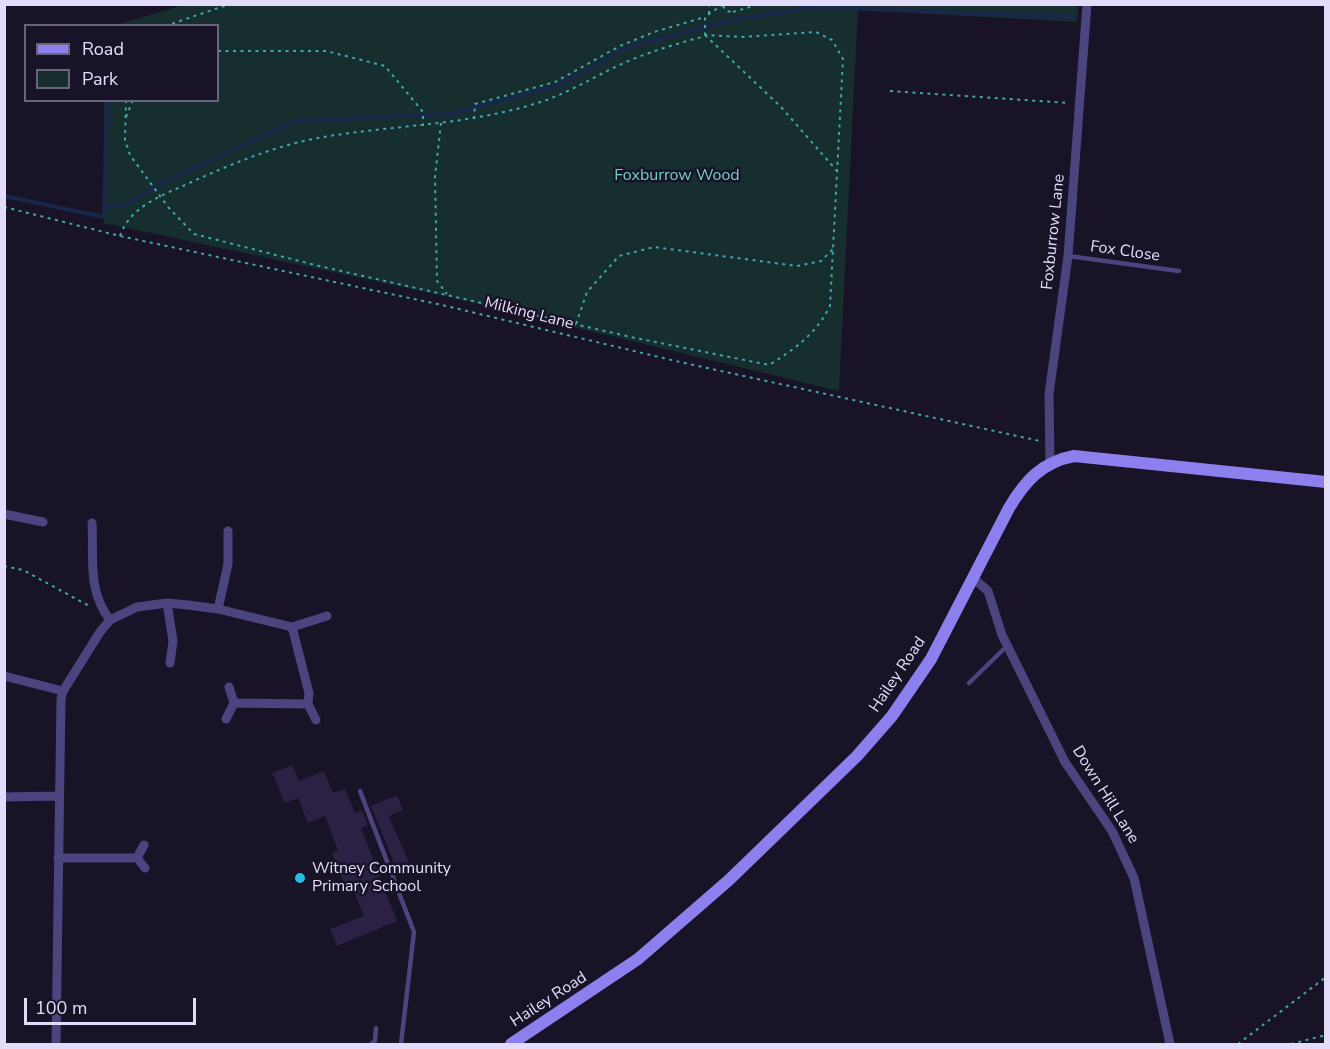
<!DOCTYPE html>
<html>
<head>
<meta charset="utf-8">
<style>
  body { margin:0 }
  #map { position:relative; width:1330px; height:1049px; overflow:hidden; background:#181326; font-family:"Nunito Sans",sans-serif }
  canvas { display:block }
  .frame { position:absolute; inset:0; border:6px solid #e2dcfa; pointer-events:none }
  .legend { position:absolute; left:24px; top:24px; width:195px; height:78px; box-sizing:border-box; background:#181326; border:2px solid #69637b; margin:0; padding:8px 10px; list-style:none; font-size:18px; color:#e2dcfa }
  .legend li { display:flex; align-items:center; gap:12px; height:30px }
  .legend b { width:30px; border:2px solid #69637b }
  .scale { position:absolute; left:24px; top:998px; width:172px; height:27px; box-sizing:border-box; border:3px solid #e2dcfa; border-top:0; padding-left:8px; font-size:18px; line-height:21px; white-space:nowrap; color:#e2dcfa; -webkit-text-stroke:4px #181326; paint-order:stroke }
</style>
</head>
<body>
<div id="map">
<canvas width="1330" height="1049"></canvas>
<div class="frame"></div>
<ul class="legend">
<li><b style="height:8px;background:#8c7fee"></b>Road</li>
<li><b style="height:16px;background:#172e2f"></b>Park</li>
</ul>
<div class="scale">100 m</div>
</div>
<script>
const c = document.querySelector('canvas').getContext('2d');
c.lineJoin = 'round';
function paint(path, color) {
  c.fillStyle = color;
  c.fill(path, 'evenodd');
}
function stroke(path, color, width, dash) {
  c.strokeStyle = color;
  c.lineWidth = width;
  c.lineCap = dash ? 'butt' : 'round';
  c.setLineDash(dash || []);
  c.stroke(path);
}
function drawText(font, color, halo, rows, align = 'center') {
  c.font = font + ' "Nunito Sans",sans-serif';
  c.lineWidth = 5;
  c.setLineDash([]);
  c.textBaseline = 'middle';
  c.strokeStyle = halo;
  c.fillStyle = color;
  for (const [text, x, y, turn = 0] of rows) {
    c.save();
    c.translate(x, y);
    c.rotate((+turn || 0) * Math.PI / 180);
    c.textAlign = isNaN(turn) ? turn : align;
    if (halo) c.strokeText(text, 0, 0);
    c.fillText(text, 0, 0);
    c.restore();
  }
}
paint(new Path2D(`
  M187,4H1078V5L1077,22L858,10L839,391L445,296L104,223V101L218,100V26L116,25Z`), '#172e2f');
stroke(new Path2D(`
  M4,196L104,217L107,100
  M105,207L126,204L164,182L295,121L449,114L559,85L626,48L726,21L815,7L1074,17`), '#18274a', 4);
paint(new Path2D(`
  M292,765L299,781L324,771L333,793L345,789L355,813L362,810L368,825L361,828L397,921L337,946L330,929L364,916L350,881L344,884L332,853L338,851L325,816L308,823L298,798L285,803L272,773Z
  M397,795L403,810L389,816L411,867L398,873L371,806Z`), '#2c2144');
stroke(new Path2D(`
  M939,4H969
  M723,6L726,11L732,12
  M733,12L760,4
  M709,14V4
  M165,26L230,4
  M705,35L781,107L837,171
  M218,51H326L385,66L423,112V126
  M890,91L1069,103
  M126,100L125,140L130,155L168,207L194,234L315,265L631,337L769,365C795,349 816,334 830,306L843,59L832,40L816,32L741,37L705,35
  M126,117L133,100
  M474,119L475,104L555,82L620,46L654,32L705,17
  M441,123L435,177L437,281L447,294
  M4,207L120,236L442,305L680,362L1040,441
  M120,236C129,208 160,196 185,185C229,165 271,147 318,138C390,125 463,126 534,104C569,94 599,73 633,59C656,50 679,43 702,37L705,35V17L722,5
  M576,324L587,292L619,256L654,247L797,266L821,261L835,247
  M4,566L23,570L91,607
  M1238,1044L1326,977
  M1291,1044L1326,1035`), '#40a8ab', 2, [3, 4.5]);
stroke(new Path2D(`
  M1068,256L1179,271
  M969,683L1007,646
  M360,791L414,932L401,1044
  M371,1044L375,1041L376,1028`), '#4c447f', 4.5);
stroke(new Path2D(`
  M1050,463L1049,394L1068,256L1087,4
  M4,514L43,522
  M92,523C94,559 87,590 110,620
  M973,578L988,591L1002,635L1065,762L1112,831L1134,878L1170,1044
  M167,603L173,641L170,663
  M218,609L228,564V531
  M4,676L63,691
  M234,703L308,704L309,693L292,627
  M308,704L316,720
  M226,719L234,703L229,687
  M4,797L58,796
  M144,845L137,858L145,868
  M58,858H137
  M56,1044L61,699L63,691L100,632L110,620L137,607L167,603L188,605L218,609L292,627L327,616`), '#4c447f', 9);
stroke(new Path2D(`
  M511,1044L638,959L729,880L857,756L892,716L931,659L1009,508C1025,481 1042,462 1074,456L1326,482`), '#8c7fee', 12);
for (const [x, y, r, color] of [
  [300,878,6,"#21bde2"]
]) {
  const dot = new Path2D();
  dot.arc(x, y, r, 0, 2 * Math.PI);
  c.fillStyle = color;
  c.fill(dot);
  stroke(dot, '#181326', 2);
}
drawText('16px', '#71d2c2', '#181326', [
  ["Foxburrow Wood",677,176]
]);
drawText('16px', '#e2dcfa', '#181326', [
  ["Foxburrow Lane",1054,232,-84],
  ["Fox Close",1125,252,8],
  ["Milking Lane",529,314,14],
  ["Hailey Road",898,675,-56],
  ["Down Hill Lane",1105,795,58],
  ["Hailey Road",549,1000,-33]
]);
drawText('16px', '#e2dcfa', '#181326', [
  ["Witney Community",312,869],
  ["Primary School",312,887]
], 'left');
</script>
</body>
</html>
